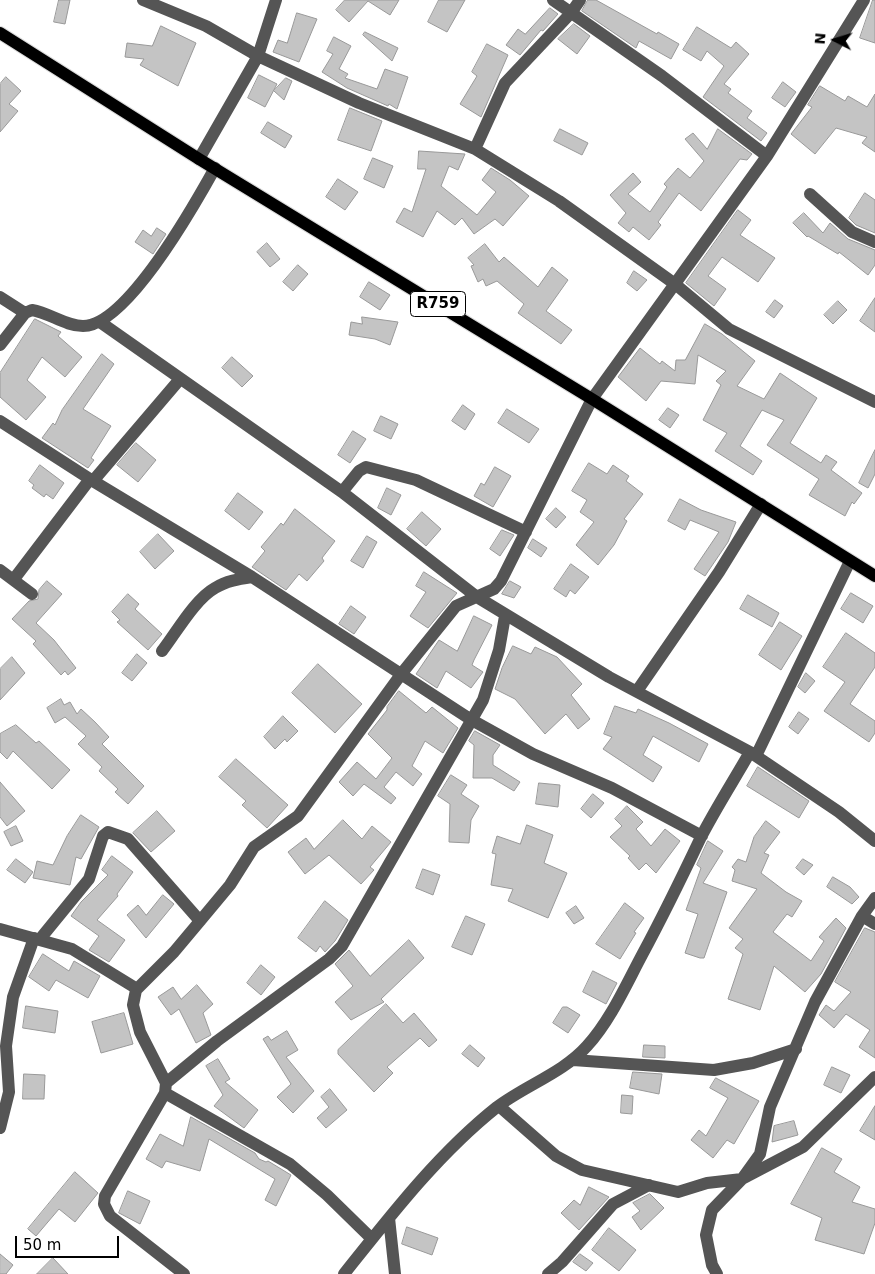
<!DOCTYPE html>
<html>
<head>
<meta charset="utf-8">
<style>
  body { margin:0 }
  #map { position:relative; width:875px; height:1274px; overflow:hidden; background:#fff; font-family:"DejaVu Sans",sans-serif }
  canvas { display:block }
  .north { position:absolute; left:810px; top:15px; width:50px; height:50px; -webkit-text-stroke:4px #fff; paint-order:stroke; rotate:275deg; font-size:14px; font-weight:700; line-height:20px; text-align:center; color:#000 }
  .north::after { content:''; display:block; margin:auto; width:18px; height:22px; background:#000; clip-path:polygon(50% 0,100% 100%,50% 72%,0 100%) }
  .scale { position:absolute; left:15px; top:1236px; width:104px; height:22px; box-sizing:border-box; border:2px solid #000; border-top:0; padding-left:6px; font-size:15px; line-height:18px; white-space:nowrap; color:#000; -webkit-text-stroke:4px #fff; paint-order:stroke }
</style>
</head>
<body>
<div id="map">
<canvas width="875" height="1274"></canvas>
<div class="north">N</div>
<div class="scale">50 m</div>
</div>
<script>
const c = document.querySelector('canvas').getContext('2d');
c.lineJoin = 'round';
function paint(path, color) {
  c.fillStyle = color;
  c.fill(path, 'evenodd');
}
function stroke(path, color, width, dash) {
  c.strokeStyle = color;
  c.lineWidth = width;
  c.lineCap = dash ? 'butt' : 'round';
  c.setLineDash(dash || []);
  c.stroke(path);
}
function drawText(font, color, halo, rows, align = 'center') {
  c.font = font + ' "DejaVu Sans",sans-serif';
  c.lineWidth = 5;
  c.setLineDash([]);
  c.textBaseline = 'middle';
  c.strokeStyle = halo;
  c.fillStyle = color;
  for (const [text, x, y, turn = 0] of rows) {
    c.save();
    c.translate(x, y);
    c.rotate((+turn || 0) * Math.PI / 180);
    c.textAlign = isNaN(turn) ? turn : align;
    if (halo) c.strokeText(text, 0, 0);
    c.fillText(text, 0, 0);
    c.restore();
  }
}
const building = new Path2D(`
  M59,0H70L65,24L54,22Z
  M345,0H399L390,15L368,1L349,22L336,10Z
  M439,0H465L447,32L428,22Z
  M588,0H596L657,34L658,32L679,44L671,59L639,41L636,48L582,11Z
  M873,0H875V43L860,38Z
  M550,8L558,14L543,31L541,30L520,55L506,45L518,29L525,34Z
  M297,13L317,19L299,62L273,52L278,40L287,43Z
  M574,24L590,36L577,54L558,39Z
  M161,26L196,43L178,86L140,65L144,59L125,57L127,43L152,46Z
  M697,27L731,48L736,42L749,54L724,84L731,89L728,93L752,111L747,118L767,133L761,141L703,97L724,66L707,51L701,61L683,50Z
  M365,32L398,48L392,61L363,35Z
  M334,37L351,46L339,69L348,74L345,78L377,89L385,69L408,77L397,109L389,104L388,106L347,88L322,72L333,54L327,51Z
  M487,44L508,55L481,117L460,104L477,76L472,72Z
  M259,75L277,84L265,107L248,98Z
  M6,77L21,91L9,104L18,111L0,132V84Z
  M286,78L292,81L284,100L274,91Z
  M783,82L796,92L785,107L772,98Z
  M820,86L845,101L848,96L867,107L875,94V152L862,143L867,137L836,128L815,154L791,134L812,107L808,105Z
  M350,108L382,121L371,151L338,140Z
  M268,122L292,136L285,148L261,133Z
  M560,129L588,143L582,155L554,141Z
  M718,129L752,154L747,160L740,159L701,211L679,193L658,222L661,225L649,240L633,227L629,232L618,223L626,213L610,195L633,173L641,182L628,194L650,212L667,187L664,184L678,168L690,178L704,161L685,139L693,133L707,149Z
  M419,151L465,154L458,170L449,166L441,186L477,215L496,192L482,180L491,168L510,180L529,196L503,226L495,219L474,234L462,218L455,225L437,211L423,237L396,222L404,208L412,212L426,169H418Z
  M373,158L393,166L384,188L364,179Z
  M338,179L358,192L345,210L326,197Z
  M865,193L875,200V233L856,225L849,218Z
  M738,210L751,220L740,235L775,258L758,282L722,257L708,276L726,289L714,306L686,283Z
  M804,213L823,233L830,223L848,239L875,250V265L868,275L839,252L838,254L808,236L807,237L793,223Z
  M157,228L166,234L153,254L135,242L143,230L151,236Z
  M267,243L280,259L270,267L257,252Z
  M485,244L499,262L504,257L538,287L552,267L568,280L546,311L572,330L561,344L518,313L524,304L497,281L486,286L483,279L478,282L471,266L474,265L468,258Z
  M298,265L308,274L293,291L283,282Z
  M634,271L647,280L637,291L627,283Z
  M369,282L390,295L380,310L360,297Z
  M875,298V332L860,321Z
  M775,300L783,306L774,318L766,312Z
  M838,301L847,310L833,324L824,315Z
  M362,317L398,322L390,345L375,339L349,335L351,322L362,324Z
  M35,319L61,332L58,336L82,357L65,377L42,357L27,380L46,397L26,420L0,397V373Z
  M705,324L722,334L755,361L737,386L764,399L780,373L817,398L790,443L821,463L826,455L837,462L831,470L862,493L854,504L852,502L845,516L809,495L819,479L767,445L784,420L762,410L740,446L762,461L753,475L715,451L727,433L703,420L721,385L716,381L726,371L698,355L695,384L661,381L646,401L618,377L640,348L660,364L662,361L675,371L676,360H685Z
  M102,354L114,364L83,409L111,426L91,458L94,460L88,468L42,438L53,423L55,425L62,410Z
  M232,357L253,376L242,387L222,368Z
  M463,405L475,414L465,430L452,421Z
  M668,408L679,415L670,428L659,420Z
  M507,409L539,429L529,443L498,423Z
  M381,416L398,424L391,439L374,431Z
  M353,431L366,439L350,463L338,455Z
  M136,443L156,460L138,482L117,465Z
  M875,450V474L868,488L859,483Z
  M589,463L607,474L613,465L629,476L626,481L643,494L624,519L627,521L614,545L598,565L576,545L594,522L580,512L587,500L572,491Z
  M40,465L64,483L53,499L46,494L44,497L32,488L34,485L29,481Z
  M495,467L511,476L493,507L474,496L481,483L484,485Z
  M387,488L401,495L391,515L378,508Z
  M238,493L263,512L249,530L225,511Z
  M680,499L701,510L736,522L728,542L705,576L694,569L719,532L690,520L685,530L668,521Z
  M556,508L566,517L556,528L546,519Z
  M295,509L335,541L322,558L324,561L307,581L299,574L286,590L252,567L265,551L261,547L281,523L283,525Z
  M422,512L441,529L426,546L407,529Z
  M502,530L514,535L500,556L490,549Z
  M158,534L174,551L155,569L140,552Z
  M367,536L377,542L363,568L351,561Z
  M533,539L547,548L541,557L528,548Z
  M571,564L589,577L575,594L570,590L566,597L554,589Z
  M424,572L457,593L428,628L410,616L426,592L416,586Z
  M47,581L62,594L36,623L54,640L76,668L68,675L65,671L61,675L33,644L36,641L12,619L29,601L38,599L39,590Z
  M510,581L521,587L514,598L502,594Z
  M851,593L873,606L863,623L841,609Z
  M128,594L139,604L135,609L162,634L148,650L117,622L120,620L112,612Z
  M748,595L779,613L772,627L740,609Z
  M351,606L366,617L354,634L339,624Z
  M474,616L492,625L474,660L472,665L483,672L471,688L446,671L437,688L416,674L439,640L457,651Z
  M780,622L802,636L781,670L759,655Z
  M846,633L875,653V667L850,704L875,721V733L869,742L824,711L845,682L823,667Z
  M513,646L531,654L535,647L557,657L582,684L571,695L590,719L578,729L566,714L545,734L515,699L495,689L502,668Z
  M137,654L147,663L132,681L122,673Z
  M12,657L25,673L0,700V669Z
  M318,664L362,704L335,733L292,693Z
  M806,673L815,681L805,693L798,687Z
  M399,691L426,713L432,707L458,728L443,753L425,741L412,766L422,774L413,786L396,772L384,787L396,798L391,804L364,784L353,796L339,782L357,762L376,779L392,758L368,734L387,710V707Z
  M61,699L64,705L70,702L77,714L81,709L95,722L109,737L102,744L144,786L128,804L115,792L118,789L99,771L102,767L78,744L86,736L65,717L55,723L47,708Z
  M615,706L636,713L638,709L669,723L708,744L699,762L653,736L643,755L662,767L653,782L603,749L612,737L604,734Z
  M799,712L809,719L798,734L789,727Z
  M283,716L298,731L287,742L285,739L275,749L264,737Z
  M16,725L36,743L39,741L70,770L52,789L13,751L7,759L0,752V734Z
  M475,731L500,745L493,755V765L520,782L514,791L492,778H473L474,745L469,741Z
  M236,759L288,805L267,828L242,805L246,801L219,777Z
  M758,767L809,801L799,818L747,786Z
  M451,775L467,785L461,794L479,806L471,820L469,843L449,842L450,804L438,796Z
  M0,782L25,811L7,826L0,817Z
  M539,783L560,785L558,807L536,804Z
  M593,794L604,803L591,818L581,809Z
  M627,806L643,822L636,829L651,846L665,829L680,841L656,873L646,863L639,870L628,858L630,856L610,837L622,826L615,819Z
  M157,811L175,831L151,852L133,833Z
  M81,815L99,827L81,859L76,857L70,885L33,878L37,861L53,865L67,836Z
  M343,820L362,839L372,826L391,842L370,867L374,870L361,884L329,855L305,874L288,852L306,838L314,849Z
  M766,821L780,832L764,853L769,855L761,873L786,892L802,901L792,917L787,914L773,932L811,961L824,941L819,937L836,918L846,928L821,974L805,992L774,966L760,1010L728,999L743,954L735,948L743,939L729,928L757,889L732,881L735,870L732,867L738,859L746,862L754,837Z
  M527,825L553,835L544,863L567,873L548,918L508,901L513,889L491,885L496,854L492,853L497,836L520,844Z
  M16,826L23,841L11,846L4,832Z
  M708,841L723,851L703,883L727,892L704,958H700L685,953L698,914L686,910L701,868L697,865Z
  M112,856L133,872L117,894L118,896L97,920L125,940L109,962L89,950L99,936L71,916L81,902L108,875L102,870Z
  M16,859L33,872L25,883L7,870Z
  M803,859L813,865L804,875L796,868Z
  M423,869L440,875L433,895L416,888Z
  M833,877L850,887L859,897L852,904L827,887Z
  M163,895L174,904L146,938L127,915L138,905L146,915Z
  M325,901L348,920L335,941L325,952L320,946L316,952L298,938Z
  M625,903L644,918L634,932L636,933L620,959L596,944Z
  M576,906L584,918L574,924L566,913Z
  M466,916L485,924L472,955L452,947Z
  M865,928L875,932V1058L859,1047L870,1030L846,1014L834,1028L819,1015L826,1005L834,1011L851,992L835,982Z
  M409,940L424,958L381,999L384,1002L351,1020L335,1002L353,986L335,964L349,950L370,976Z
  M43,954L69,971L74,961L100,976L88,998L56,980L49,991L29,977Z
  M261,965L275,977L261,995L247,983Z
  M593,971L617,983L606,1004L583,992Z
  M197,985L213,1004L203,1013L211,1035L196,1043L179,1009L171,1015L158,997L173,987L181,999Z
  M386,1004L403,1023L414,1013L437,1040L429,1047L420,1038L387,1067L393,1073L374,1092L338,1054V1050Z
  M26,1006L58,1011L55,1033L23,1028Z
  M563,1007H567L580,1015L568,1033L553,1023Z
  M124,1013L133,1044L101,1053L92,1022Z
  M287,1031L298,1050L286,1057L314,1091L293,1113L277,1097L291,1084L263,1039L268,1036L271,1040Z
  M470,1045L485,1058L478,1067L462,1054Z
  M644,1045L665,1046V1058L643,1057Z
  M218,1059L230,1079L225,1082L258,1110L244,1128L214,1106L223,1095L206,1066Z
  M832,1067L850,1075L841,1093L824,1085Z
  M633,1072L662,1074L659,1094L630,1088Z
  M24,1074L45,1075L44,1099H23Z
  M716,1078L759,1101L734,1144L727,1140L713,1158L691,1140L699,1130L706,1136L728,1098L710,1088Z
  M330,1089L347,1110L326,1128L317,1118L329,1107L321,1097Z
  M622,1095L633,1096L632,1114L621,1113Z
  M875,1106V1140L860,1131Z
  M191,1117L255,1153L259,1159L266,1162L268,1161L291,1175L276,1206L265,1200L275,1179L209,1139L200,1171L166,1161L162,1168L146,1159L160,1134L183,1146Z
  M794,1121L798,1135L772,1142L774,1126Z
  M822,1148L842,1159L834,1172L860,1187L852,1202L875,1209V1223L864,1254L815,1240L822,1218L791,1204Z
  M75,1172L98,1193L75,1222L59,1209L36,1236L28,1229Z
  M589,1187L609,1197L579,1230L561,1213L574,1200L580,1205Z
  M128,1191L150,1201L140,1224L119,1213Z
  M650,1194L664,1208L641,1230L632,1217L640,1211L633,1203Z
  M407,1227L438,1238L432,1255L402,1244Z
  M609,1228L636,1250L619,1271L592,1250Z
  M0,1254L13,1265L6,1274H0Z
  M580,1254L593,1263L586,1271L573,1262Z
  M53,1258L68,1274H37Z`);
paint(building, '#c4c4c4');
stroke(building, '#999', 1);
const major = new Path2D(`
  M0,33L199,159L592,399L875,576`);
stroke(major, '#dbdbdb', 14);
stroke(new Path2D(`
  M143,0L206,26L258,56L359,103L475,149L559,201L675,284L729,329L875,402
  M553,0L662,76L767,156
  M475,149L505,83L571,13L580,0
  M199,159L258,56L276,0
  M810,194L852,232L875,242
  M0,297L25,313
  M100,322L342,492L477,597L609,677L750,752L839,812L875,841
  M0,345L25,313L32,310C50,313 65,326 83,326C127,326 195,204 215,168
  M0,421L93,481L252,577L470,719L533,754L612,788L702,836
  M93,481L180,379
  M342,492L359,471L366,467L416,480L526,532
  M0,570L32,594
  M14,579L90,479
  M162,651C176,633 195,599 215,588C226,581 239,579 252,577
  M637,691L719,572L761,504
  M756,756L850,561
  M862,916L875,924
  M0,929L72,949L134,987L136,990
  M40,939L89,879L103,836L108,832L128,839L200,921
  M573,1060L714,1070L753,1063L796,1049
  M166,1083L217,1041L329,959L342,946L483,700L499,650L505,616
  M165,1093L290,1164L327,1195L372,1239
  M499,1106L556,1156L582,1170L678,1192L707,1183L742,1179L803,1147L875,1077
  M0,1128L9,1092L6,1046L13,997L34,938
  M389,1218L395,1274
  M184,1274L110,1216L104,1204L105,1196L165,1093L166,1083L140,1032L133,1005L136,990L174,952L200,921L230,885L254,847L298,816L402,673L456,606L494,589L501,581L592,399L767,156L864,0
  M344,1274C391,1215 438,1154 497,1107C526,1085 563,1073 587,1046C610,1021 626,985 642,955C663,916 682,877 701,837C716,808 734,780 750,752
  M548,1274L562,1262L613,1204L649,1185
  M717,1274L712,1265L706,1235L712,1210L742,1179L760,1154L770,1107L815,1002L862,916L875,898`), '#555', 12);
stroke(major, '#000', 12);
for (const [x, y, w] of [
  [438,304,55]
]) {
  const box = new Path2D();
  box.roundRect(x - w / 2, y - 12.5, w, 25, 4);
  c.fillStyle = '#fff';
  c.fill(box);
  stroke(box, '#000', 1);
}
drawText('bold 15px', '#000', null, [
  ["R759",438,304]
]);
</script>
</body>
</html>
